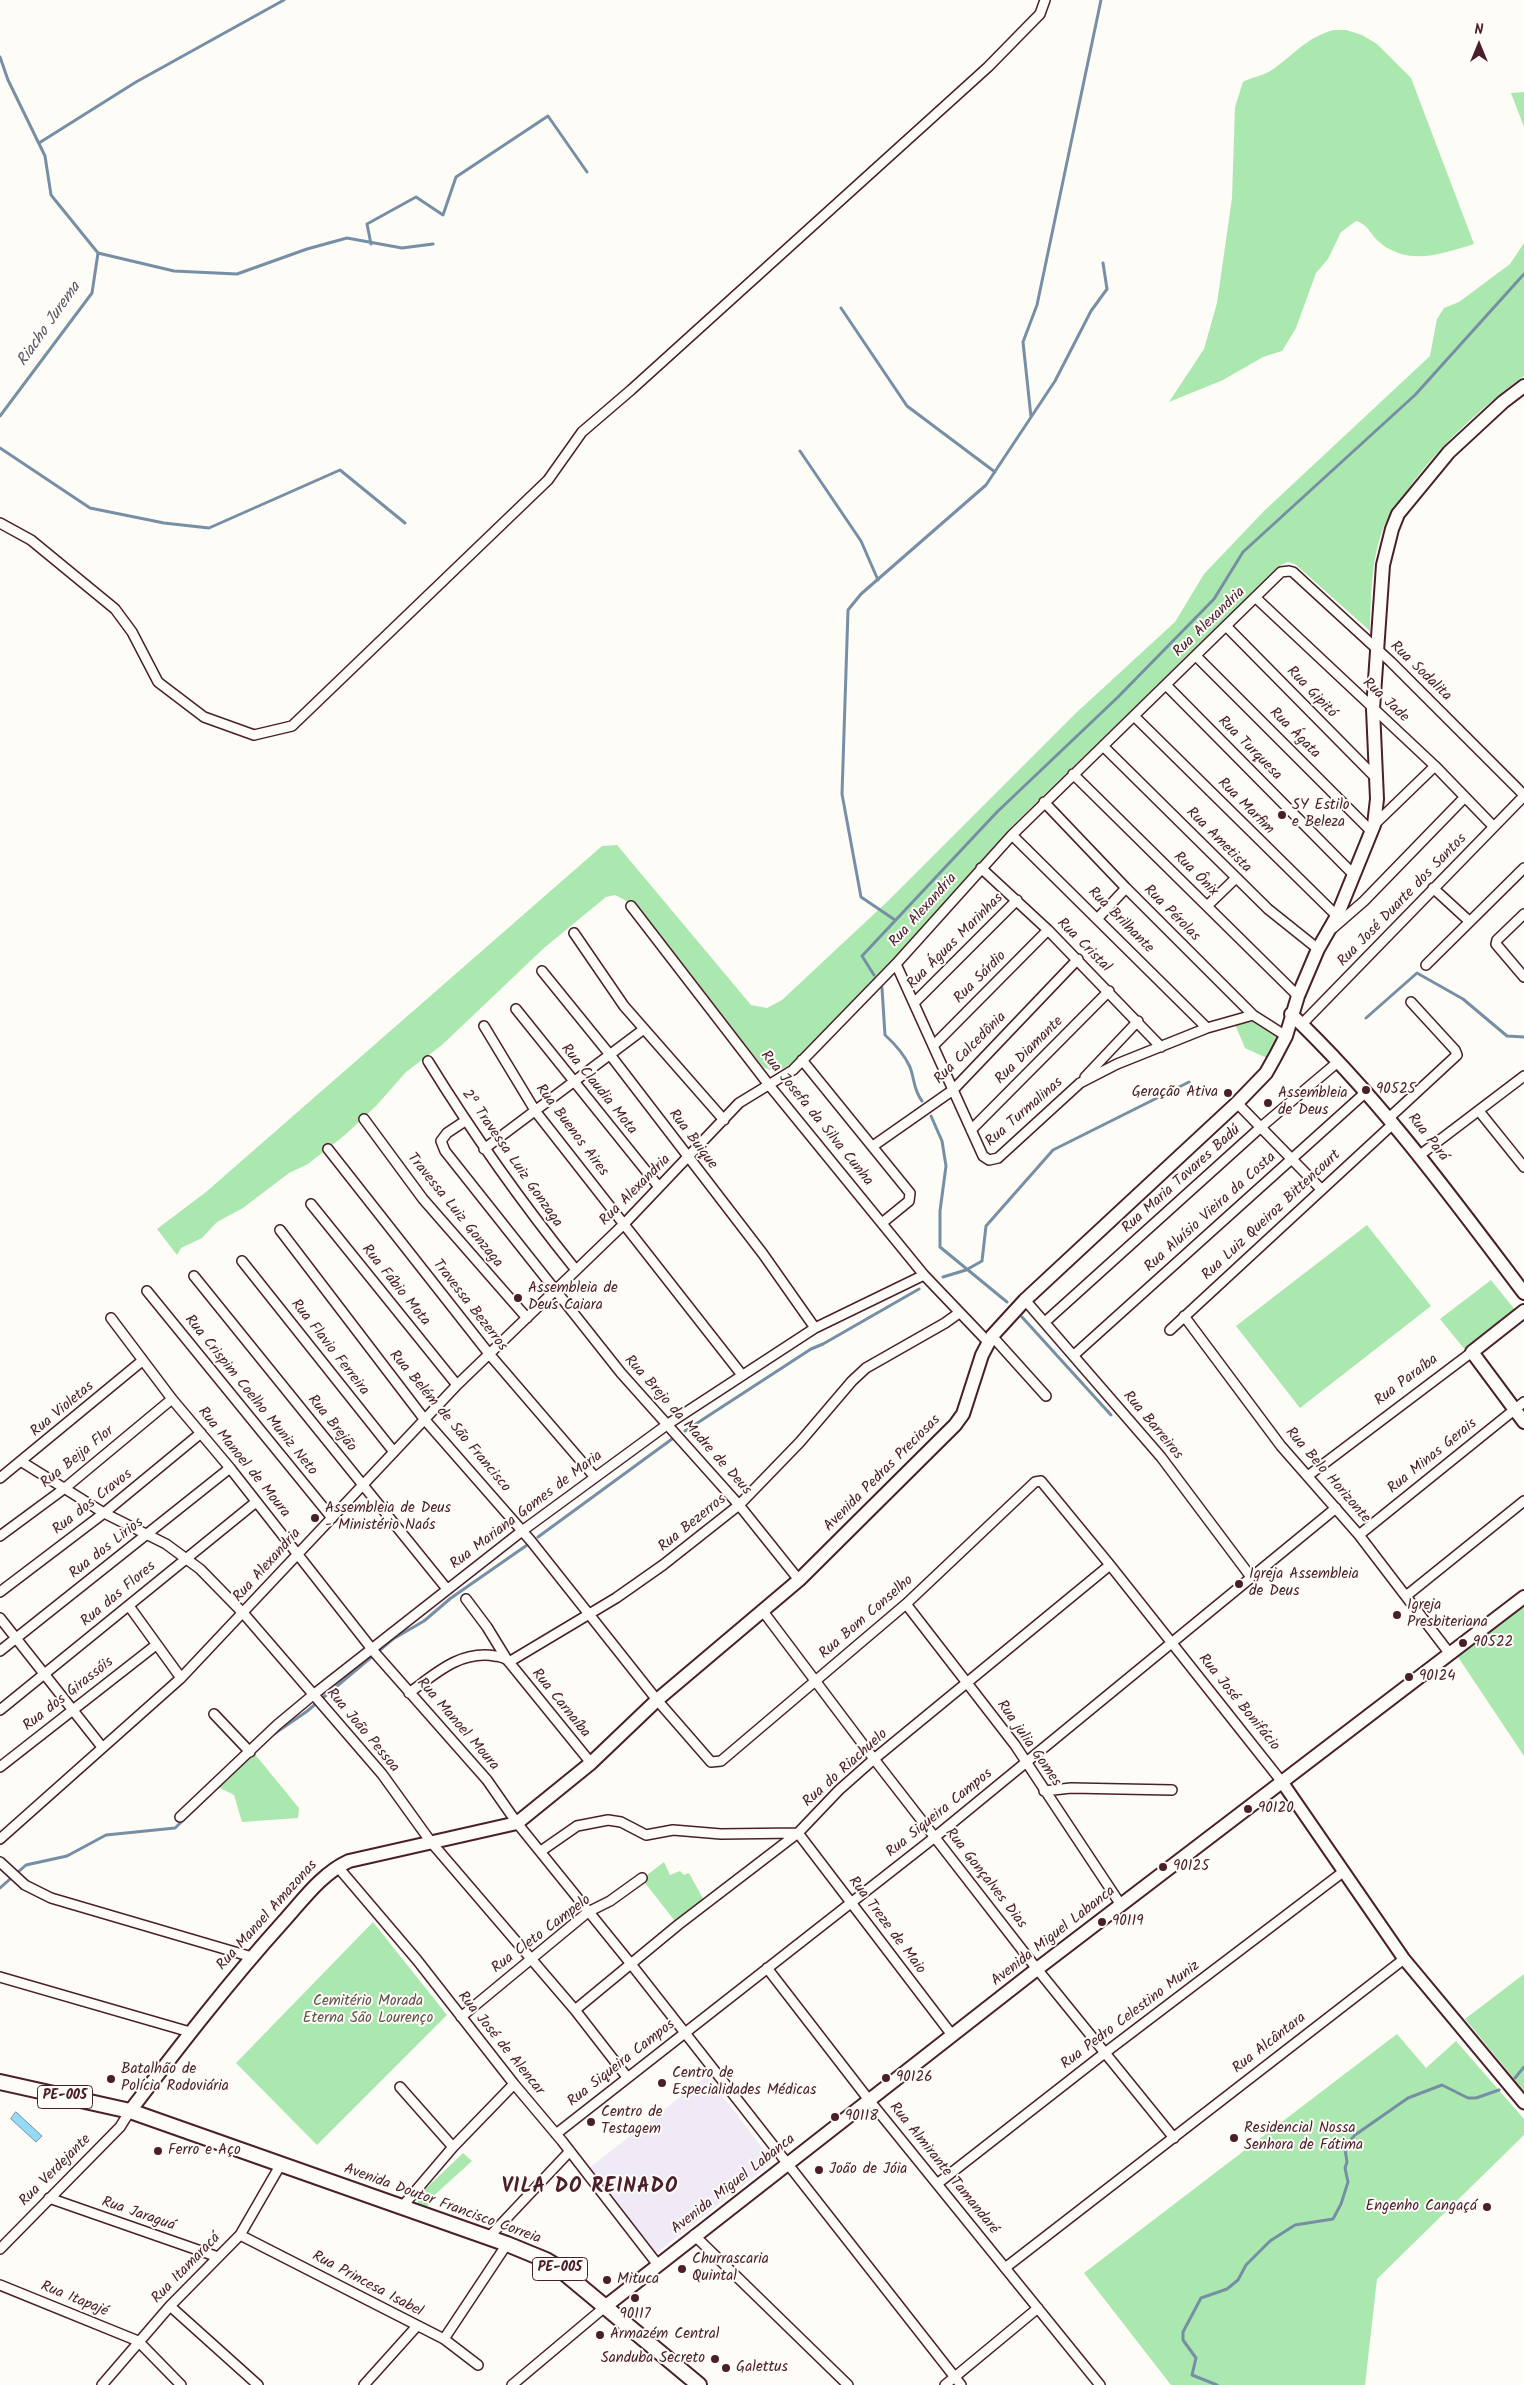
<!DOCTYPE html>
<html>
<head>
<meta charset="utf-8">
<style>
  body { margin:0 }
  #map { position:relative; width:1524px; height:2385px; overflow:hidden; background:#fdfcf7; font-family:Kalam,sans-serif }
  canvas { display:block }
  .north { position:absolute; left:1454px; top:20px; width:50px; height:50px; -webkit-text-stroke:4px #fdfcf7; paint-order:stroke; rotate:0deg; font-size:14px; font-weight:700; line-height:20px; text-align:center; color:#4a1f2b }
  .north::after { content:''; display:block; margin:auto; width:18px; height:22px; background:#4a1f2b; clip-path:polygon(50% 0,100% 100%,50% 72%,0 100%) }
</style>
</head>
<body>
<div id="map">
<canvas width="1524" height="2385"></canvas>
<div class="north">N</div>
</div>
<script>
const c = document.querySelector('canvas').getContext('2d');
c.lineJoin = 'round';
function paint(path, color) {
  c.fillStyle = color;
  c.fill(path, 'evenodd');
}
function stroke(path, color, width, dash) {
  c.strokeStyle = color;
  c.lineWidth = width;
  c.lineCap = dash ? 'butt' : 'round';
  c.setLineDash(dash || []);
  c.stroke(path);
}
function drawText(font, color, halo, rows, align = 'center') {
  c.font = font + ' Kalam,sans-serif';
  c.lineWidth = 4;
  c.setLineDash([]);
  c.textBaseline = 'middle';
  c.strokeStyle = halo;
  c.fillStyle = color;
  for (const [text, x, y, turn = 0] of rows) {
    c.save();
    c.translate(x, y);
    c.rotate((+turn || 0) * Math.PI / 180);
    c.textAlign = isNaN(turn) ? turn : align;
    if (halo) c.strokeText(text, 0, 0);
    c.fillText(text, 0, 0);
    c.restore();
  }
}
paint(new Path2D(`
  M707,2076L771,2159L770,2164L655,2254L589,2168Z`), '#efeaf6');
paint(new Path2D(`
  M1334,30H1346L1362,35L1377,44L1411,78L1474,244C1441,254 1408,267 1378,241C1370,234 1368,224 1356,221L1341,232L1328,259L1316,273L1296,328L1282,351L1263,357L1223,380L1169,402L1204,349L1217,303L1232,198L1235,107L1243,82C1252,77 1263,76 1272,70C1295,54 1305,38 1334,30Z
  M1524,92V127L1511,93Z
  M1524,243V376C1477,411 1433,451 1401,500C1395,508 1388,517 1384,526C1371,560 1371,596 1370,631L1295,564L1288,562L1281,565L1012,826L906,946L792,1063C781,1071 776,1073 763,1067L636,906L615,895L606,897L544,948L442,1045L406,1072L376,1106L345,1135L308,1164L289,1173L243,1208L217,1222L202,1238L181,1248L177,1255L157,1229L206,1192L602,846L617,845L751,1005L767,1008L782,1000L889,900L1077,712L1175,622L1204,574L1264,511L1430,356L1437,319L1444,308L1459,302L1510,264Z
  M1253,1015L1286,1036L1273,1061L1245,1048L1233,1020Z
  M1367,1225L1431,1306L1300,1408L1236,1326Z
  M1491,1280L1516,1311L1466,1351L1440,1319Z
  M1524,1606V1756L1458,1657Z
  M253,1752L299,1808L298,1818L242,1822L234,1795L218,1787Z
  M664,1862L670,1875L680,1871L684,1875L689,1873L706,1904L678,1925L642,1879Z
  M373,1922L447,2015L317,2145L236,2063Z
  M1524,1974V2091L1465,2019Z
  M1397,2034L1426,2068L1456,2041L1524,2119V2135L1377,2279L1365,2385H1171L1084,2273Z
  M463,2153L472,2161L429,2200V2205L426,2207L418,2204V2196Z`), '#aae8af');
const water = new Path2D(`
  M16,2112L42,2136L36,2142L11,2119Z`);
paint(water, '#95daf7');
stroke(water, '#778fa5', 1);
stroke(new Path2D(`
  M0,57L8,80L45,156L51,195L98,253L92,293L0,416
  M39,143L136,82L284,0
  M371,244L367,224L416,197L443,215L456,177L548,116L587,172
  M98,253L174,271L237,274L307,249L347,238L402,248L433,244
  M841,308L907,406L995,472
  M1031,417L1023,342L1037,305L1101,0
  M0,448L90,508L164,523L209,528L340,470L405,523
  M800,451L861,541L878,580
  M895,920L861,897L842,794L848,610L861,594L986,485L1055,381L1091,311L1107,289L1103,263
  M874,975L862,956L997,812L1118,697L1214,599L1243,552L1415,395L1524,274
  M882,988L885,1035C895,1044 904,1054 910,1067C915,1080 913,1089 922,1101
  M1366,1018L1417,973L1463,999L1507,1036L1524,1037
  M931,1116L942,1141L946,1166L940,1211V1247L1007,1302
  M943,1277L966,1270L982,1261L986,1226L1053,1150L1189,1082
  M1022,1317L1111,1415
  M685,1431L811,1349L823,1344L919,1289
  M538,1537L672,1439
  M271,1736L306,1712L393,1639L424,1621L451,1598L530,1543
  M0,1888L26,1865L67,1856L106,1835L175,1828L220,1785
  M1515,2078L1524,2067
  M1217,2385L1192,2375L1196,2358L1183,2340V2332L1201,2298L1227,2289L1238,2280L1246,2265L1270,2241L1295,2225L1333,2219L1341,2204L1348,2182L1345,2168L1347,2162L1345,2149L1348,2143L1355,2135L1408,2098L1442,2085L1468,2098H1476L1499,2090`), '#778fa5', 3);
const minor = new Path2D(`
  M0,523L31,540L115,609L132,632L158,682L204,717L254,735L292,726L548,480L582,432L631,390L988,67L1040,14L1045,0
  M1256,598L1435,766L1494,827
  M1227,627L1376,778
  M1197,657L1371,831
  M1166,685L1354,875
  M1134,716L1337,916
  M1103,746L1268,909L1318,949
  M1073,774L1298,996
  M1044,802L1126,888L1253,1015L1286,1036
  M1374,825L1435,766
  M1012,835L1207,1028
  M981,868L1048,930L1161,1047
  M1433,888L1469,921
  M631,906L769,1085L924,1275L988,1342
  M1207,906L1236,878
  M1524,914L1497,940L1496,944L1524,977
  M1098,918L1126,888
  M1333,928L1364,901L1465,797
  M574,933L624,1006L724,1120
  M896,964L983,1156L989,1160L998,1158L1080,1083L1117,1064L1207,1028L1253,1015
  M1426,965L1524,868
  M542,971L611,1056L763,1254L815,1328
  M914,1003L1017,900
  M516,1009L659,1187
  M1302,1024L1524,796
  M484,1026L536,1112L742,1375
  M934,1045L1048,930
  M802,1060L910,1193L909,1201L882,1223
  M428,1061C473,1134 522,1203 576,1270
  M1085,1077L1138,1021
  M1237,1103L1321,1189
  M1479,1111L1524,1167
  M1390,1117L1457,1055L1455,1050L1411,1002
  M364,1119L423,1199L527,1318
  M465,1121L447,1133L441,1141L445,1151L621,1373L739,1505L799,1580
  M971,1130L1109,991
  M873,1146L953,1090L1078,959
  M328,1149L490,1355L594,1476
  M484,1149L644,1029
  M1420,1155L1524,1076
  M311,1204L457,1385
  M280,1230L425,1420L531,1541L657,1700L711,1762L721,1761L906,1604L1035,1482L1041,1481L1110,1565L1282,1782
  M242,1261L394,1452
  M194,1276L447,1589
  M147,1291L332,1518
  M1025,1300L1161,1457L1251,1577
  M1184,1316L1281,1446L1359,1535L1450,1654
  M111,1318L172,1399L230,1468L375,1653L487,1780L517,1823L631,1964L961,2385
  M1045,1322L1261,1127L1339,1061
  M1170,1330L1394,1123
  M992,1336L1046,1396
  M1074,1355L1366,1092
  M22,1462L104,1513L166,1544L200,1569L244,1614L382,1774L431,1842L575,2010L627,2077
  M1309,1475L1472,1352
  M0,1478L142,1361
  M1359,1535L1524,1402
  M0,1536L65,1488L172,1399
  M0,1592L104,1513L201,1433
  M1406,1596L1524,1501
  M466,1599L487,1627L506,1658
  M906,1604L1015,1745L1121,1905
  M129,1606L181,1678
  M762,1610L874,1759L1037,1969L1174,2138
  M0,1618L102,1747
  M0,1651L230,1468
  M509,1662L591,1763
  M409,1693C435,1674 460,1650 495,1656C500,1657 505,1657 509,1662L616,1598L663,1565L739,1505L800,1442L852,1381L866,1368L945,1323L959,1313
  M0,1710L256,1502
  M214,1714L250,1752
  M0,1767L156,1645
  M1044,1791L1071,1788L1172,1790
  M180,1817L277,1725L313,1695L522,1531L668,1424L815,1328L924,1275
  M0,1839L181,1678L457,1385L625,1223L739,1103L793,1070L896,964L1012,835L1281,572L1289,571L1293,572L1391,662L1524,795
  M541,1851L577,1826L608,1820L621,1822L646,1835L673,1830L721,1834L798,1833L952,2035
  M0,1862L25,1885L51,1898L252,1957
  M337,1866L417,1960L514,2084L562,2141L658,2265
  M767,1968L869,2100L1100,2385
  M0,1977L190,2032
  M575,2010L678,1925L798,1833L839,1790L874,1759L1110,1565
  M461,2017L588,1912L610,1901L642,1878
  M400,2087L453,2147
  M556,2134L935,1837L1336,1508
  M937,2184L1106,2052L1343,1872
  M49,2198L218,2257
  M401,2208L453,2147L514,2084
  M240,2235L444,2339L478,2365
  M694,2235L848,2385
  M488,2238L570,2151
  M0,2249L120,2127L130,2111
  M1005,2268L1404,1959
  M0,2285L138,2341L181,2385
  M170,2306L258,2385
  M444,2339L507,2244
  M102,2385L170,2306L240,2235L281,2164
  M364,2385L417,2326
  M512,2385L606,2306
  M945,2385L1038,2308`);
const tertiary = new Path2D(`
  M1282,1782L1404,1959L1524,2103`);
const secondary = new Path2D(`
  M1291,1014C1381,1100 1450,1195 1524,1293
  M1524,1311L1472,1352L1524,1422
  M130,2111C179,2047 228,1983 283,1922C303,1900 321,1874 349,1861L517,1823L591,1763L657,1700L799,1580L955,1425L963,1414L982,1355L992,1336L1025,1300L1237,1103L1266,1073L1275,1057L1286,1036L1298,996L1318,949L1337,916L1374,825L1377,799L1373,709L1383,565L1392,529L1398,514L1449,452L1503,402L1524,386
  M606,2306L1037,1969L1524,1597`);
const primary = new Path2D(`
  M0,2082L130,2111L507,2244L546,2260L556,2266L699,2385`);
stroke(minor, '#4a1f2b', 12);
stroke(tertiary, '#4a1f2b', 15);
stroke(secondary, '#4a1f2b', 16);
stroke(primary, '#4a1f2b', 18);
stroke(minor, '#fdfcf7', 9);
stroke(tertiary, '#fdfcf7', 11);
stroke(secondary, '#fdfcf7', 12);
stroke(primary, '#fdfcf7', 14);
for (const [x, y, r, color] of [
  [1282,815,5,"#4a1f2b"],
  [1366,1090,5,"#4a1f2b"],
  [1228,1093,5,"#4a1f2b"],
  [1268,1103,5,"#4a1f2b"],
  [518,1298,5,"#4a1f2b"],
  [315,1518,5,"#4a1f2b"],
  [1239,1584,5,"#4a1f2b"],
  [1397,1615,5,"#4a1f2b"],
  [1463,1643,5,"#4a1f2b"],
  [1409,1677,5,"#4a1f2b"],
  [1248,1809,5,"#4a1f2b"],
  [1163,1867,5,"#4a1f2b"],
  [1102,1922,5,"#4a1f2b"],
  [886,2078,5,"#4a1f2b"],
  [111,2079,5,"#4a1f2b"],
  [662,2083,5,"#4a1f2b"],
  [835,2117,5,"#4a1f2b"],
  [591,2122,5,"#4a1f2b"],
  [1234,2138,5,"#4a1f2b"],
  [158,2151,5,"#4a1f2b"],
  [819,2170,5,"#4a1f2b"],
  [1487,2207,5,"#4a1f2b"],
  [682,2269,5,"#4a1f2b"],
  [607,2280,5,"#4a1f2b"],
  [635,2298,5,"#4a1f2b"],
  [600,2335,5,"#4a1f2b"],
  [715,2359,5,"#4a1f2b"],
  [726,2368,5,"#4a1f2b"]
]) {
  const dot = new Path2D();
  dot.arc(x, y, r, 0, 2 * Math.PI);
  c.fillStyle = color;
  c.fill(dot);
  stroke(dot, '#fdfcf7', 2);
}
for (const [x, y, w] of [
  [65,2097,55],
  [560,2269,55]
]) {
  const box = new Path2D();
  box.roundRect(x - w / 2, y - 11.5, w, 23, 4);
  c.fillStyle = '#fdfcf7';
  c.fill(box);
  stroke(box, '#4a1f2b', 1);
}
drawText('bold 14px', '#4a1f2b', null, [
  ["PE-005",65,2097],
  ["PE-005",560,2269]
]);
drawText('15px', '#4a1f2b', '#fdfcf7', [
  ["Rua Alexandria",1210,623,-44],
  ["Rua Sodalita",1420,672,44],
  ["Rua Gipitó",1311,693,46],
  ["Rua Jade",1385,701,43],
  ["Rua Ágata",1294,734,45],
  ["Rua Turquesa",1249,749,45],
  ["Rua Marfim",1245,807,45],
  ["Rua Ametista",1218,841,45],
  ["Rua Ônix",1195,875,45],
  ["Rua José Duarte dos Santos",1403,901,-46],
  ["Rua Alexandria",924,911,-48],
  ["Rua Pérolas",1171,914,45],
  ["Rua Brilhante",1120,921,45],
  ["Rua Águas Marinhas",956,942,-45],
  ["Rua Cristal",1083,946,45],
  ["Rua Sárdio",981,978,-45],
  ["Rua Calcedônia",971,1049,-45],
  ["Rua Diamante",1030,1051,-45],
  ["Rua Claudia Mota",598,1090,51],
  ["Rua Turmalinas",1025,1113,-41],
  ["Rua Josefa da Silva Cunha",816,1119,51],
  ["Rua Buenos Aires",571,1131,53],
  ["Rua Pará",1427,1138,52],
  ["Rua Buique",692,1140,53],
  ["2ª Travessa Luiz Gonzaga",511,1159,55],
  ["Rua Maria Tavares Badú",1182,1180,-42],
  ["Rua Alexandria",636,1191,-45],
  ["Travessa Luiz Gonzaga",454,1211,51],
  ["Rua Aluísio Vieira da Costa",1211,1213,-42],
  ["Rua Luiz Queiroz Bittencourt",1272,1216,-43],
  ["Rua Fábio Mota",395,1286,51],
  ["Travessa Bezerros",469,1306,52],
  ["Rua Flavio Ferreira",329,1348,52],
  ["Rua Paraíba",1407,1381,-37],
  ["Rua Crispim Coelho Muniz Neto",250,1396,51],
  ["Rua Violetas",63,1410,-40],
  ["Rua Belém de São Francisco",449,1422,50],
  ["Rua Brejão",331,1424,51],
  ["Rua Brejo da Madre de Deus",687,1426,48],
  ["Rua Barreiros",1152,1426,50],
  ["Rua Minas Gerais",1433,1457,-39],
  ["Rua Beija Flor",78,1458,-39],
  ["Rua Manoel de Moura",243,1463,51],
  ["Avenida Pedras Preciosas",883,1474,-45],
  ["Rua Belo Horizonte",1327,1476,49],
  ["Rua dos Cravos",93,1503,-38],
  ["Rua Mariana Gomes de Maria",527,1511,-37],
  ["Rua Bezerros",693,1524,-39],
  ["Rua dos Lirios",107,1549,-38],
  ["Rua Alexandria",268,1566,-48],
  ["Rua das Flores",119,1595,-40],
  ["Rua Bom Conselho",867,1618,-41],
  ["Rua dos Girassóis",69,1695,-38],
  ["Rua José Bonifácio",1238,1703,51],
  ["Rua Carnaíba",560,1704,51],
  ["Rua Manoel Moura",457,1725,49],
  ["Rua João Pessoa",362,1731,50],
  ["Rua julia Gomes",1028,1744,55],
  ["Rua do Riachuelo",846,1769,-42],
  ["Rua Siqueira Campos",940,1814,-39],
  ["Rua Gonçalves Dias",985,1879,52],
  ["Rua Manoel Amazonas",268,1916,-48],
  ["Rua Treze de Maio",886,1926,53],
  ["Rua Cleto Campelo",542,1935,-37],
  ["Avenida Miguel Labanca",1054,1937,-38],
  ["Rua Pedro Celestino Muniz",1131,2016,-37],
  ["Rua José de Alencar",500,2044,51],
  ["Rua Alcântara",1270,2044,-38],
  ["Rua Siqueira Campos",622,2064,-38],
  ["Rua Almirante Tamandaré",943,2169,51],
  ["Rua Verdejante",56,2171,-45],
  ["Avenida Miguel Labanca",734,2185,-38],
  ["Avenida Doutor Francisco Correia",442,2205,20],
  ["Rua Jaraguá",138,2215,19],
  ["Rua Itamaracá",187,2269,-46],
  ["Rua Princesa Isabel",367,2285,28],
  ["Rua Itapajé",74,2300,22]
]);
drawText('15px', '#4a1f2b', '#fdfcf7', [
  ["SY Estilo",1292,806],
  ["e Beleza",1292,823],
  ["90525",1376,1090],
  ["Geração Ativa",1218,1093,"right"],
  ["Assembleia",1278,1094],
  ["de Deus",1278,1111],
  ["Assembleia de",528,1289],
  ["Deus Caiara",528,1306],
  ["Assembleia de Deus",325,1509],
  ["- Ministério Naós",325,1526],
  ["Igreja Assembleia",1249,1575],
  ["de Deus",1249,1592],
  ["Igreja",1407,1606],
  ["Presbiteriana",1407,1623],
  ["90522",1473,1643],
  ["90124",1419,1677],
  ["90120",1258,1809],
  ["90125",1173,1867],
  ["90119",1112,1922],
  ["Batalhão de",121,2070],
  ["Polícia Rodoviária",121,2087],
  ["Centro de",672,2074],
  ["Especialidades Médicas",672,2091],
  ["90126",896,2078],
  ["Centro de",601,2113],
  ["Testagem",601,2130],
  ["90118",845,2117],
  ["Residencial Nossa",1244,2129],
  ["Senhora de Fátima",1244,2146],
  ["Ferro e Aço",168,2151],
  ["João de Jóia",829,2170],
  ["Engenho Cangaçá",1477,2207,"right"],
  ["Churrascaria",692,2260],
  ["Quintal",692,2277],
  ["Mituca",617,2280],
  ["90117",635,2315,"center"],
  ["Armazém Central",610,2335],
  ["Sanduba Secreto",705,2359,"right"],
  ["Galettus",736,2368]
], 'left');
drawText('15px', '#62514c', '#fdfcf7', [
  ["Cemitério Morada",368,2002],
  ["Eterna São Lourenço",368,2019]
]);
drawText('italic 16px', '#605768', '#fdfcf7', [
  ["Riacho Jurema",50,325,-55]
]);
c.letterSpacing = '1px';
drawText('bold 20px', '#4a1f2b', '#fdfcf7', [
  ["VILA DO REINADO",590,2189]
]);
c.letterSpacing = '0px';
</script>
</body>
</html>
